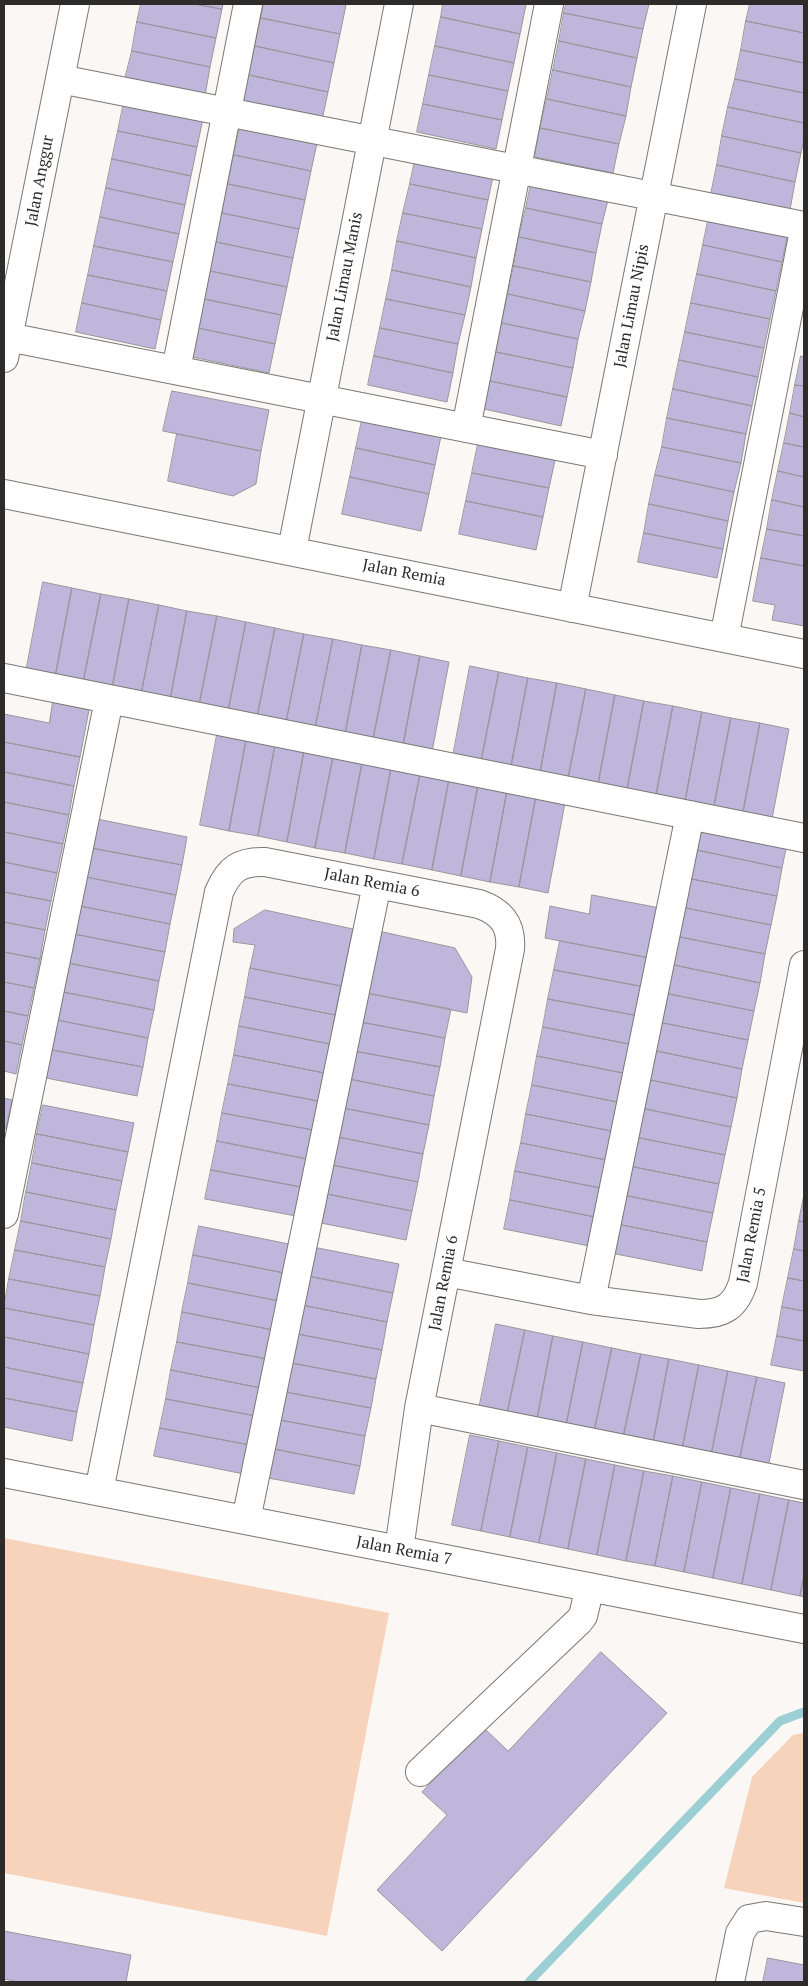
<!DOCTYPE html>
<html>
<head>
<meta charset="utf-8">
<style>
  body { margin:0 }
  #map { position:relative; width:808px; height:1986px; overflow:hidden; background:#fbf7f4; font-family:"PT Serif",serif }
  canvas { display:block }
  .frame { position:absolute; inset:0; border:5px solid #2d2c2a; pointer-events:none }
</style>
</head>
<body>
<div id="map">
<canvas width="808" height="1986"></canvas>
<div class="frame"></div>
</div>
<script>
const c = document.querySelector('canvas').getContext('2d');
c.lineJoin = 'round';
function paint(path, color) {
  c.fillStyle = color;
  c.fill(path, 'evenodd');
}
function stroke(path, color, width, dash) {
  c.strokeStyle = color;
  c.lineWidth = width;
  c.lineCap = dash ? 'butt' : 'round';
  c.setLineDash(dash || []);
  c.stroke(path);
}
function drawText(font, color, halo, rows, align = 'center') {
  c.font = font + ' "PT Serif",serif';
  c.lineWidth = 4.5;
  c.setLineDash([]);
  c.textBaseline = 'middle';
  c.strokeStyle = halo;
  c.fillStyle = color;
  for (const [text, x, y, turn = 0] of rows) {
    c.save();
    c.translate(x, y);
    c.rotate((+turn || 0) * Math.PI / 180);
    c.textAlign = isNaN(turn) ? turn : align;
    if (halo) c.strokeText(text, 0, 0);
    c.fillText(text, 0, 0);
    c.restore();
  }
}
paint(new Path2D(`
  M4,1538L389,1613L327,1936L4,1873Z
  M804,1733V1903L724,1888L752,1777L793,1735Z`), '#f8d3bb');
stroke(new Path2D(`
  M529,1982L780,1721L804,1712`), '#9bcfd3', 9);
const building = new Path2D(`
  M141,4H195L222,9L216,38L137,22Z
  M195,4H223L222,9Z
  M264,4H339L346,5L340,34L261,18Z
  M443,4H521L526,5L520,34L441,17Z
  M566,4H649L643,29L564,13Z
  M750,4H804V33L746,21Z
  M564,13L643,29L637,58L559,41Z
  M441,17L520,34L514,63L435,46Z
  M261,18L340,34L334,63L255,46Z
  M746,21L804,33V63L741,50Z
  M137,22L216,38L210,67L132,51Z
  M559,41L637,58L631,87L553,70Z
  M255,46L334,63L328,92L249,75Z
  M435,46L514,63L508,91L429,75Z
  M741,50L804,63V93L735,79Z
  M132,51L210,67L205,96L125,79Z
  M553,70L631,87L626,116L547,99Z
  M249,75L328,92L322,120L243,104Z
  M429,75L508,91L502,120L423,104Z
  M735,79L804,93V123L728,107Z
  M547,99L626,116L619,144L540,128Z
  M124,102L203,119L197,147L118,131Z
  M423,104L502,120L496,149L417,132Z
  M728,107L804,123V139L801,153L722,136Z
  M240,126L317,143L311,171L234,155Z
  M540,128L619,144L613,173L535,157Z
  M118,131L197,147L191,176L112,159Z
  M722,136L801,153L795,182L717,165Z
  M234,155L311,171L305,200L228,184Z
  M416,155L494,172L488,200L410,184Z
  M112,159L191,176L185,205L106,188Z
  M717,165L795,182L790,210L711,194Z
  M532,179L609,196L602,224L526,208Z
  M228,184L305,200L299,229L222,213Z
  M410,184L488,200L482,229L403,213Z
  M106,188L185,205L179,234L100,217Z
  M526,208L602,224L596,253L519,237Z
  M222,213L299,229L293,258L216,242Z
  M403,213L482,229L476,258L397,241Z
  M709,216L788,233L782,262L703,245Z
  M100,217L179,234L173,262L94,246Z
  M519,237L596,253L591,282L514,266Z
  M397,241L476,258L471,287L392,270Z
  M216,242L293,258L287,287L210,271Z
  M703,245L782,262L776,291L697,274Z
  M94,246L173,262L167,291L88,275Z
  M514,266L591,282L585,311L508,294Z
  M392,270L471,287L465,315L386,299Z
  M210,271L287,287L281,315L204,299Z
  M697,274L776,291L770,319L691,303Z
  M88,275L167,291L161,320L82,303Z
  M508,294L585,311L578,339L502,323Z
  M204,299L281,315L275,344L198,328Z
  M386,299L465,315L458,344L380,328Z
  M82,303L161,320L155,349L76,332Z
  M691,303L770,319L764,348L685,332Z
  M502,323L578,339L573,368L496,352Z
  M198,328L275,344L269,373L192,357Z
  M380,328L458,344L453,373L374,356Z
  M685,332L764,348L758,377L679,360Z
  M496,352L573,368L567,397L490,381Z
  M374,356L453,373L447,402L368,385Z
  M801,356L804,357V386L795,385Z
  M679,360L758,377L752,406L673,389Z
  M490,381L567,397L561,426L484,409Z
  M795,385L804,386V417L790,413Z
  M673,389L752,406L746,434L667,418Z
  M172,391L269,410L261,451L163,431Z
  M790,413L804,417V447L784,443Z
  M667,418L746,434L741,463L662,447Z
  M362,420L441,436L435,465L356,448Z
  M177,434L261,451L256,484L233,496L168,481Z
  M784,443L804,447V477L778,471Z
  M478,444L555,460L549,488L472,473Z
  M662,447L741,463L734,492L655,475Z
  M356,448L435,465L429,494L350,477Z
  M778,471L804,477V507L772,500Z
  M472,473L549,488L543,517L466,501Z
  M655,475L734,492L728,521L649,504Z
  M350,477L429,494L421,531L342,514Z
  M772,500L804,507V536L767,529Z
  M466,501L543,517L536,550L459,534Z
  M649,504L728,521L723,549L644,533Z
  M767,529L804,536V566L761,558Z
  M644,533L723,549L717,578L638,562Z
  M761,558L804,566V626L772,620L775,605L753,601Z
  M43,582L72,588L55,678L26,672Z
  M72,588L101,594L83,683L55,678Z
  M101,594L129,599L112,689L83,683Z
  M129,599L159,605L141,695L112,689Z
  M159,605L187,611L170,701L141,695Z
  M187,611L217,616L199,706L170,701Z
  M217,616L246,622L228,712L199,706Z
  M246,622L275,628L257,718L228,712Z
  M275,628L304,634L286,723L257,718Z
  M304,634L333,639L315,729L286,723Z
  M333,639L362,645L345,735L315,729Z
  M362,645L391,650L373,740L345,735Z
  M391,650L420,656L403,746L373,740Z
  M420,656L449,662L432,752L403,746Z
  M470,666L499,672L481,762L453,756Z
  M499,672L528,678L511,767L481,762Z
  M528,678L557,683L540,773L511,767Z
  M557,683L586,689L568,779L540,773Z
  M586,689L615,695L598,785L568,779Z
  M615,695L644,701L627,790L598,785Z
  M644,701L673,706L656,796L627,790Z
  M53,702L89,710L80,757L4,742V714L49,723Z
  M673,706L702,712L685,802L656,796Z
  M702,712L731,718L714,807L685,802Z
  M731,718L760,723L743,813L714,807Z
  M760,723L789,729L772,819L743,813Z
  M217,735L246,741L229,831L200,825Z
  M246,741L275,746L258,836L229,831Z
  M4,742L80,757L74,786L4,772Z
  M275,746L304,752L287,842L258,836Z
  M304,752L333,758L315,848L287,842Z
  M333,758L362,764L345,853L315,848Z
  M362,764L391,769L374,859L345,853Z
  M391,769L420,775L402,864L374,859Z
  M4,772L74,786L69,815L4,802Z
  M420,775L449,780L432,870L402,864Z
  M449,780L478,786L461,876L432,870Z
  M478,786L507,792L490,882L461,876Z
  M507,792L536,797L519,887L490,882Z
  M536,797L565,803L548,893L519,887Z
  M4,802L69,815L63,844L4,832Z
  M97,819L187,837L182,865L91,848Z
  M698,821L788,839L782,868L692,849Z
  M4,832L63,844L57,873L4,862Z
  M91,848L182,865L176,895L86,877Z
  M692,849L782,868L777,896L687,878Z
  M4,862L57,873L51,901L4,892Z
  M86,877L176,895L170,924L80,906Z
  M687,878L777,896L771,925L681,907Z
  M4,892L51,901L45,930L4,922Z
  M592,895L660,908L650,958L545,938L550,906L589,914Z
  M80,906L170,924L165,952L74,934Z
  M681,907L771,925L765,954L675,936Z
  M265,910L353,929L341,986L250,968L255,945L233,942L234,929Z
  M4,922L45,930L40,959L4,952Z
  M374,930L455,948L472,977L467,1013L361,992Z
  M74,934L165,952L159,981L68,963Z
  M675,936L765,954L760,983L669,964Z
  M560,941L650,958L645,987L554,970Z
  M4,952L40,959L34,988L4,982Z
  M68,963L159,981L154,1010L63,992Z
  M669,964L760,983L754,1011L664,993Z
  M250,968L341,986L335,1015L245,997Z
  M554,970L645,987L639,1016L548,999Z
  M4,982L34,988L28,1016L4,1011Z
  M63,992L154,1010L148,1038L57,1020Z
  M361,992L451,1009L445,1038L355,1021Z
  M664,993L754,1011L748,1040L658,1022Z
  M245,997L335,1015L330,1044L239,1026Z
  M548,999L639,1016L634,1045L543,1027Z
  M4,1011L28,1016L22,1045L4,1041Z
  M57,1020L148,1038L143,1067L52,1050Z
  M355,1021L445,1038L440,1067L349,1050Z
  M658,1022L748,1040L742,1069L652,1050Z
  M239,1026L330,1044L324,1073L234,1055Z
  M543,1027L634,1045L628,1074L537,1056Z
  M4,1041L22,1045L16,1074L4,1071Z
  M52,1050L143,1067L137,1096L46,1078Z
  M349,1050L440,1067L434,1096L344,1078Z
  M652,1050L742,1069L737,1098L646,1079Z
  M234,1055L324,1073L318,1101L228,1084Z
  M537,1056L628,1074L622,1103L532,1085Z
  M344,1078L434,1096L429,1125L338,1107Z
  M646,1079L737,1098L731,1127L641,1108Z
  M228,1084L318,1101L313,1130L222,1113Z
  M532,1085L622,1103L616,1132L526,1114Z
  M4,1098L12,1100L6,1129L4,1128Z
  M43,1105L134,1123L128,1152L37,1134Z
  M338,1107L429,1125L423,1154L333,1136Z
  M641,1108L731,1127L725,1155L635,1137Z
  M222,1113L313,1130L307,1159L217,1141Z
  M526,1114L616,1132L611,1161L521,1143Z
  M37,1134L128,1152L122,1181L32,1163Z
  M333,1136L423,1154L418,1182L327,1164Z
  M635,1137L725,1155L719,1184L629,1166Z
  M217,1141L307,1159L301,1187L211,1170Z
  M521,1143L611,1161L605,1189L515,1171Z
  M32,1163L122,1181L116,1210L26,1192Z
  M327,1164L418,1182L412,1211L322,1193Z
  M629,1166L719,1184L713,1213L623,1195Z
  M211,1170L301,1187L296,1216L205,1199Z
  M515,1171L605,1189L600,1218L510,1200Z
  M26,1192L116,1210L111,1239L21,1221Z
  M322,1193L412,1211L406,1240L316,1222Z
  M623,1195L713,1213L707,1242L617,1224Z
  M804,1195V1222L799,1221Z
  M510,1200L600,1218L594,1247L504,1229Z
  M21,1221L111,1239L105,1267L15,1250Z
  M799,1221L804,1222V1251L794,1249Z
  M617,1224L707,1242L702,1271L611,1253Z
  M199,1226L289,1244L284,1273L193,1255Z
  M308,1246L399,1264L393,1293L303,1275Z
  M794,1249L804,1251V1281L788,1278Z
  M15,1250L105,1267L100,1296L9,1279Z
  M193,1255L284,1273L279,1301L188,1283Z
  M303,1275L393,1293L387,1322L297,1304Z
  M788,1278L804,1281V1311L782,1307Z
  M9,1279L100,1296L94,1325L4,1308Z
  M188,1283L279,1301L273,1330L182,1312Z
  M297,1304L387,1322L382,1350L292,1333Z
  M782,1307L804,1311V1341L777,1336Z
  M4,1308L94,1325L89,1354L4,1337Z
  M182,1312L273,1330L267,1359L177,1342Z
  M496,1324L525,1330L506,1419L478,1414Z
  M525,1330L553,1336L536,1425L506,1419Z
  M292,1333L382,1350L376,1379L286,1362Z
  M553,1336L583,1342L565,1431L536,1425Z
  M777,1336L804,1341V1371L771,1365Z
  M4,1337L89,1354L83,1383L4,1367Z
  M177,1342L267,1359L261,1388L171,1370Z
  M583,1342L612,1348L593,1437L565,1431Z
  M612,1348L641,1354L622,1443L593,1437Z
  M641,1354L669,1359L652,1449L622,1443Z
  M669,1359L699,1365L681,1455L652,1449Z
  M286,1362L376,1379L371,1408L280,1391Z
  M699,1365L728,1371L710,1461L681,1455Z
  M4,1367L83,1383L77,1412L4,1398Z
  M171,1370L261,1388L256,1416L166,1399Z
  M728,1371L757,1377L738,1467L710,1461Z
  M757,1377L785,1383L767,1473L738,1467Z
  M280,1391L371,1408L365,1436L275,1419Z
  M4,1398L77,1412L72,1441L4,1427Z
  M166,1399L256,1416L250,1445L160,1428Z
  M275,1419L365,1436L360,1466L269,1448Z
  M160,1428L250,1445L244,1474L154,1456Z
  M470,1435L499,1441L481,1531L452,1525Z
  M499,1441L528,1447L510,1537L481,1531Z
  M528,1447L557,1453L539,1543L510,1537Z
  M269,1448L360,1466L354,1494L263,1477Z
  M557,1453L586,1459L568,1549L539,1543Z
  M586,1459L615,1465L597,1555L568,1549Z
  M615,1465L644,1471L626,1561L597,1555Z
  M644,1471L673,1476L655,1566L626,1561Z
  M673,1476L702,1482L684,1572L655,1566Z
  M702,1482L731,1488L713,1578L684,1572Z
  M731,1488L760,1494L742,1584L713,1578Z
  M760,1494L789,1500L771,1590L742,1584Z
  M789,1500L804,1503V1575L800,1596L771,1590Z
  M804,1575V1597L800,1596Z
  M601,1652L667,1713L442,1951L377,1890L447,1815L422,1792L483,1727L508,1751Z
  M4,1931L131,1955L126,1982H19L4,1979Z
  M768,1958L804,1965V1982H763Z`);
paint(building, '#bfb6dc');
stroke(building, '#98979b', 1);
const minor = new Path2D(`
  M60,79L804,226
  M8,337L603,455
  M4,358L75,4
  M176,370L248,4
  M466,428L549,4
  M4,494L804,654
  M292,550L399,4
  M572,608L692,4
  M724,638L804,231
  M4,678L804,838
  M4,1214L109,700
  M446,1272L591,1300L699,1314C723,1314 735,1307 743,1283L804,965
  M591,1300L690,815
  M419,1408L804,1485
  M4,1473L804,1629
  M99,1491L219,892C229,869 240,861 265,862L479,904C502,912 512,925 510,949L419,1408L399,1550
  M246,1520L377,884
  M420,1772L579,1621L583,1616L590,1587
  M730,1982L740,1933L749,1919L766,1916L804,1922`);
stroke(minor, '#7b7875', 30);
stroke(minor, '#fff', 28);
drawText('16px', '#2d2c2a', '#fff', [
  ["Jalan Anggur",40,181,-79],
  ["Jalan Limau Manis",345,277,-79],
  ["Jalan Limau Nipis",632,306,-79],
  ["Jalan Remia",404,573,11],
  ["Jalan Remia 6",372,883,11],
  ["Jalan Remia 5",752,1235,-79],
  ["Jalan Remia 6",444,1283,-79],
  ["Jalan Remia 7",404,1551,11]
]);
</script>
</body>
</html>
